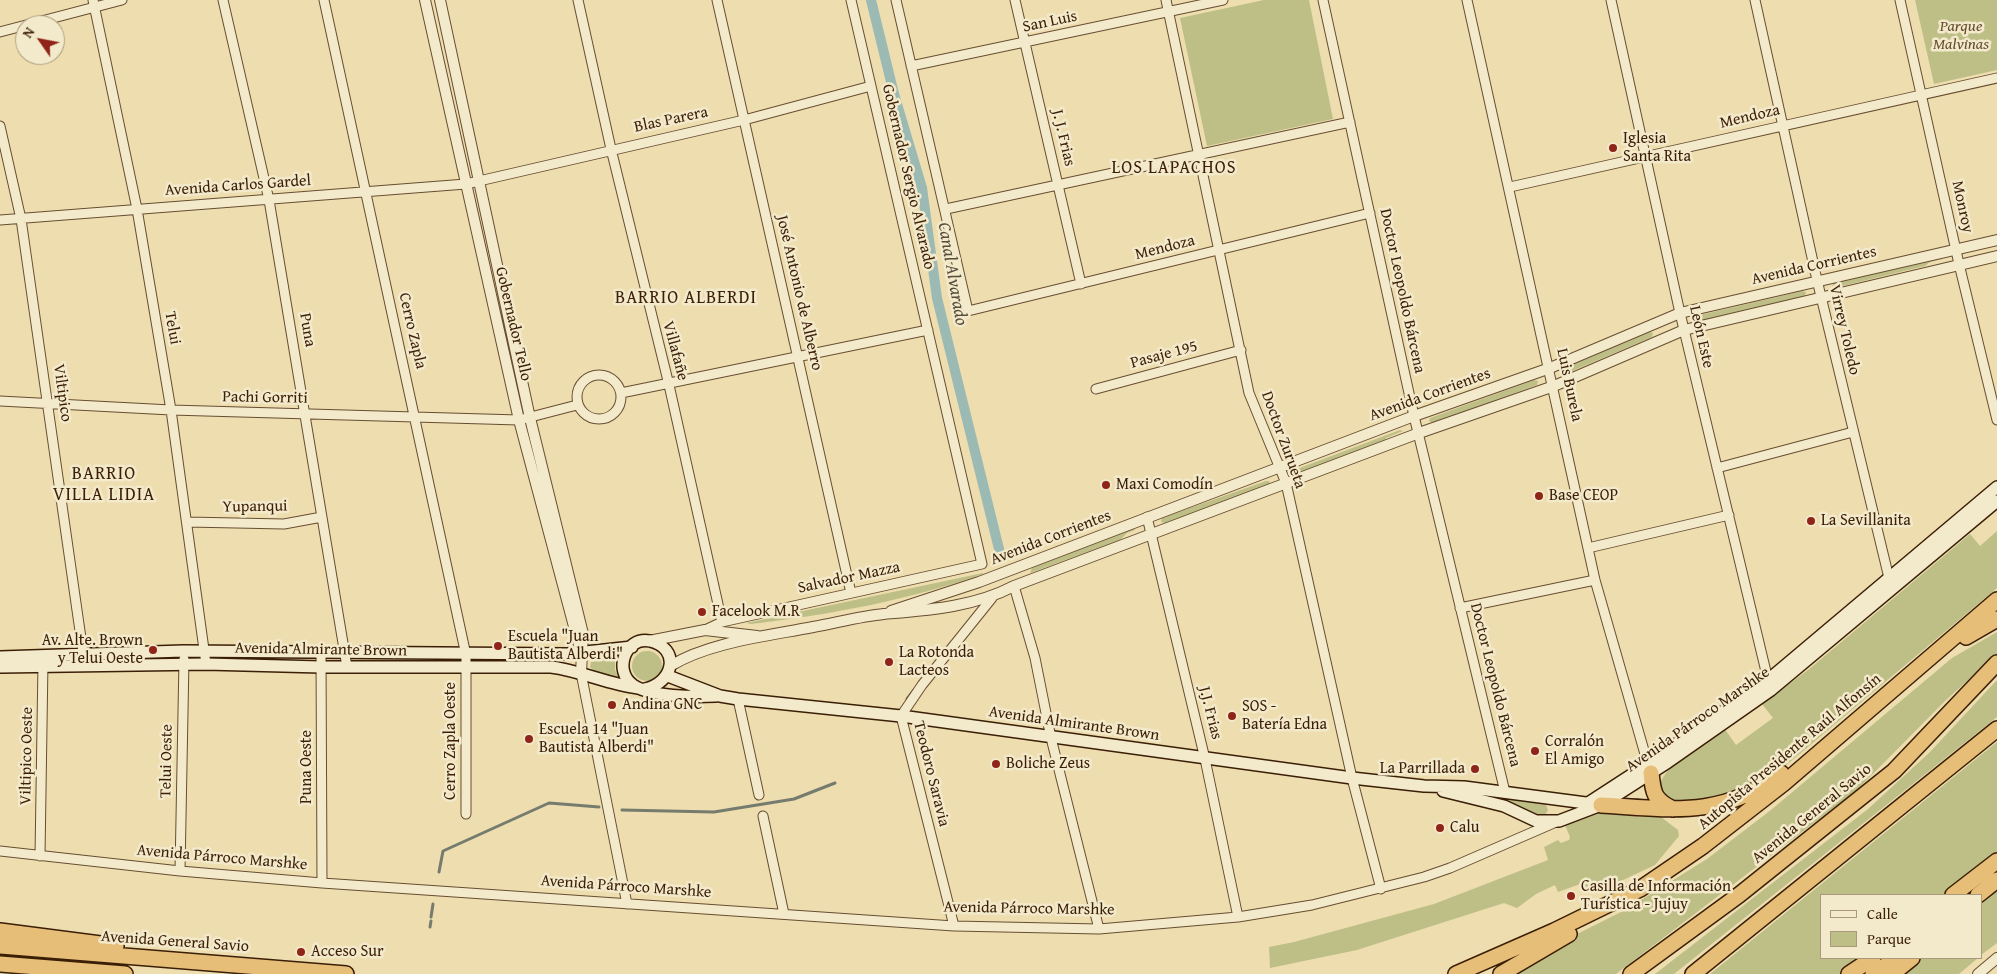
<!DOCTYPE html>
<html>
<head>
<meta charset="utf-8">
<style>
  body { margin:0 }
  #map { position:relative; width:1997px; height:974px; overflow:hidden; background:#edddaf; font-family:"Gentium Book Plus",serif }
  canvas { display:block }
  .legend { position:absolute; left:1820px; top:894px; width:162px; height:65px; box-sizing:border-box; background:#f3e9cb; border:1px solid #a9987c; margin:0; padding:6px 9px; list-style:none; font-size:15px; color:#3b1e06 }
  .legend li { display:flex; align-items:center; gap:10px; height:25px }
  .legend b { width:25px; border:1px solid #a9987c }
  .north { position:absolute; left:15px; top:15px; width:50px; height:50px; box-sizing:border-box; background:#f3e9cb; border:1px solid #a9987c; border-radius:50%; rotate:303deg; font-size:14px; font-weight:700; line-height:20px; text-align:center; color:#3b1e06 }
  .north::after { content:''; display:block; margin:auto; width:18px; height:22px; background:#8f2418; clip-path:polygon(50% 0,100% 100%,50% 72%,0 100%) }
</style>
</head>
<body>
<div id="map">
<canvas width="1997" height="974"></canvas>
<ul class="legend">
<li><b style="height:6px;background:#f3e9cb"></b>Calle</li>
<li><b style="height:14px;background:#bebf87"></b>Parque</li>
</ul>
<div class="north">N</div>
</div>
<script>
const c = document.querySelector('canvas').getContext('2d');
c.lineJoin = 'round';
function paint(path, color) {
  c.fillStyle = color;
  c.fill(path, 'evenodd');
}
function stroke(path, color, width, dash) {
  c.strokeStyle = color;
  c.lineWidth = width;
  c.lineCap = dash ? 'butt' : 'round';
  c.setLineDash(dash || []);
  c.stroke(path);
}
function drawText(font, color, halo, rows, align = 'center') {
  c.font = font + ' "Gentium Book Plus",serif';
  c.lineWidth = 5;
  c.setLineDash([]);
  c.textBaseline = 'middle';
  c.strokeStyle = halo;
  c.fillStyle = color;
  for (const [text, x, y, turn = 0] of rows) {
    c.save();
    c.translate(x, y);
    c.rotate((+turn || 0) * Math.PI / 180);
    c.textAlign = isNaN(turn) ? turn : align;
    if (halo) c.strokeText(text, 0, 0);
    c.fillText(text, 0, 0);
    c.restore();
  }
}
paint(new Path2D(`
  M1264,0H1309L1333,119L1207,146L1180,18Z
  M1915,0H1997V70L1934,84Z
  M1940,258L1942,259L1930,262L1925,266L1834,288L1832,286L1834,283Z
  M1802,291L1806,292L1805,296L1699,321L1695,319L1696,316Z
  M1650,332L1653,333L1652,337L1565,374L1561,373L1562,369Z
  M1534,380L1538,381L1537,385L1433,423L1429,421L1430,418Z
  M1400,430L1403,431L1386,438L1385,441L1298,474L1295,471L1297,469Z
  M1266,481H1269L1270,485L1165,523L1161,522L1162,518Z
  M1134,528L1135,530L1127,533L1120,540L1030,573L1032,568L1043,563Z
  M1997,531V588L1784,767L1745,790L1700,802H1666L1657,789C1671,757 1697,747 1724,728L1736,745L1773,718L1762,704L1808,670L1970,534L1980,546Z
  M983,573V574C909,600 829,615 751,624L746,623Z
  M1997,632V654L1946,700L1857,790L1616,974H1511L1569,938L1625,910L1707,859L1771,810L1952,658Z
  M632 666a15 15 0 1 1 30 0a15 15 0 1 1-30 0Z
  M615,658V670L619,679L598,675L590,667L591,662Z
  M1997,680V717L1674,974H1655L1868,809L1930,752Z
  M1997,742V852L1944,895H1821V958H1864L1839,974H1710Z
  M1473,794L1541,802L1546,805L1548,810L1545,815H1535L1508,801Z
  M1597,811L1640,817H1661L1678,830L1679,836L1655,865L1619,882L1584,891L1583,883L1558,892L1555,885L1536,894L1517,908L1504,903L1357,950L1270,968L1269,947L1294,942L1434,904L1548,860L1544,847L1558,840L1561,843L1569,840L1570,837L1565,825Z
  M1997,891V943L1981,955V902Z
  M1918,958H1978L1959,974H1900Z`), '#bebf87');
stroke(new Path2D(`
  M998,559L1000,553
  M907,699L914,690
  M622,810L714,812L794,799L835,783
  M439,872L443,851L549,803L599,807
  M431,917L433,904
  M430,927L431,921`), '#757c6e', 3);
stroke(new Path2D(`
  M871,0L894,94L922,188L937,298L1000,553`), '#9cbab4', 10);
const minor = new Path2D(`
  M93,0L137,209L171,410L206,664
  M223,0L269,200L347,667
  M324,0L466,655V814
  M578,0L611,149L669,385L722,622
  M717,0L851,593
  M851,0L982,564
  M896,0L968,311L1370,213
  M1015,0L1081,284
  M1166,0L1249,393L1286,483L1352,778L1381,889
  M1323,0L1414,416L1505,792
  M1467,0L1595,580L1649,768
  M1611,0L1680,313L1768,680
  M1755,0L1817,280L1889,578
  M1900,0L1959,264L1997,420
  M0,32L122,0
  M911,66L1223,0
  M0,126L21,219L84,659
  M1510,187L1997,78
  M946,209L1350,122
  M0,220L466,184L744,120L871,86
  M577 397a22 22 0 1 1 44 0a22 22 0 1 1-44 0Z
  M1096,389L1241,350
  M621,393L928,330
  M0,401L171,410L519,420L577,405
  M1717,468L1853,432
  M1147,517L1205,759L1238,917
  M188,522L284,524L322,517
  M1588,548L1729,515
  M1014,586L1035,658L1051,738L1099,929
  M1460,608L1595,580
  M705,630L722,622L982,564
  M321,651L322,883
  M581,673L627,904
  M738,699L759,795
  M763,816L784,914
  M0,851L180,871L322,883L954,926L1099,929L1238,917L1312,905L1424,877L1450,868L1556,822
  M40,856L43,662
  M180,871L184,659
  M954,926L901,716L922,685L992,598`);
const tertiary = new Path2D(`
  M425,0L519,420L580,649
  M440,0L530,418L583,634L581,673
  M891,611L979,582L1414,416L1550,368L1680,313L1997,240
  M649,641L705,630L757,636
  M670,666C710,642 767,636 813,627C836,623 861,616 884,614C929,610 974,607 1014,586L1419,433L1554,386L1684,330L1997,256
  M1978,974L1997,958`);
const secondary = new Path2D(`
  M0,657L183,651L567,654L632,647
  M0,667L206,664L321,667H551C582,671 607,684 638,688
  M668,676L720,696L738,699L901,716L1352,778L1424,786L1464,787L1601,805
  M645,689C674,683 681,648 650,641C625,636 613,671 633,685C651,697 694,697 716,696
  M1443,791L1504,806L1536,821H1559L1601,805L1668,762L1771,690L1997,501
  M1588,803L1648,764L1768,680L1997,487`);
const motorway = new Path2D(`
  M1966,637L1997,619
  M1651,773C1653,793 1654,800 1673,809
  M1601,805C1670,809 1723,819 1781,773
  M1953,895L1997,861
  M1978,895L1997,880
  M0,931L116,946
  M0,946L346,974
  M0,964L125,974
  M1456,974L1554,931L1640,889L1703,846L1784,783L1997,600
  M1501,974L1569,934
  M1631,974L1739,895L1894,771L1997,663
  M1693,974L1997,729
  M1849,974L1873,958
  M1873,974L1897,958
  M1892,974L1912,958`);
stroke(minor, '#684e30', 11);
stroke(tertiary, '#684e30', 12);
stroke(secondary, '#3b1e06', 14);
stroke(motorway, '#3b1e06', 18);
stroke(minor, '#f3e9cb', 9);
stroke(tertiary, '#f3e9cb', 10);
stroke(secondary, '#f3e9cb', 11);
stroke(motorway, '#e6be78', 15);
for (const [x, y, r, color] of [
  [1613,148,5,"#8f2418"],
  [1106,485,5,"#8f2418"],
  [1539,496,5,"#8f2418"],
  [1811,521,5,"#8f2418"],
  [702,612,5,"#8f2418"],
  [498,646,5,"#8f2418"],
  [153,650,5,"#8f2418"],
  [889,662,5,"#8f2418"],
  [612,705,5,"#8f2418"],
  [1232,716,5,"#8f2418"],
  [529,739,5,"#8f2418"],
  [1535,751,5,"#8f2418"],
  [996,764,5,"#8f2418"],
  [1475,769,5,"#8f2418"],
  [1440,828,5,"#8f2418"],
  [1571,896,5,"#8f2418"],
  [301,952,5,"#8f2418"]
]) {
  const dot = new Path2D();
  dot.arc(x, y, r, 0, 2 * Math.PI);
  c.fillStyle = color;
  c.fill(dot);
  stroke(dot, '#f3e9cb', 2);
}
drawText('16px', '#3b1e06', '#f3e9cb', [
  ["San Luis",1050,22,-12],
  ["Mendoza",1750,117,-13],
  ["Blas Parera",671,120,-12],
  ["J. J. Frias",1063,138,77],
  ["Gobernador Sergio Alvarado",908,177,77],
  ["Avenida Carlos Gardel",238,186,-4],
  ["Monroy",1962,207,78],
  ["Mendoza",1165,248,-14],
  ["Avenida Corrientes",1814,266,-13],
  ["Doctor Leopoldo Bárcena",1402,291,78],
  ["José Antonio de Alberro",799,293,77],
  ["Gobernador Tello",513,324,77],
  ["Telui",172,328,80],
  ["Puna",307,330,80],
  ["Virrey Toledo",1844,330,77],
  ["Cerro Zapla",412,331,77],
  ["León Este",1701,337,77],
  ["Villafañe",675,351,75],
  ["Pasaje 195",1164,355,-15],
  ["Luis Burela",1569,385,78],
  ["Viltipico",62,393,82],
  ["Avenida Corrientes",1430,395,-20],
  ["Pachi Gorriti",265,398,1],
  ["Doctor Zurueta",1283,440,70],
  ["Yupanqui",255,507,-1],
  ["Avenida Corrientes",1051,538,-21],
  ["Salvador Mazza",849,578,-12],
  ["Avenida Almirante Brown",321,650,1],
  ["Doctor Leopoldo Bárcena",1495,685,76],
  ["J.J. Frias",1210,713,76],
  ["Avenida Párroco Marshke",1698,720,-35],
  ["Avenida Almirante Brown",1074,724,8],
  ["Cerro Zapla Oeste",451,741,-90],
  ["Autopista Presidente Raúl Alfonsín",1790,752,-40],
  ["Viltipico Oeste",27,756,-89],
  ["Telui Oeste",167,761,-89],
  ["Puna Oeste",307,767,-90],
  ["Teodoro Saravia",931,774,76],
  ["Avenida General Savio",1812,814,-39],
  ["Avenida Párroco Marshke",222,858,5],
  ["Avenida Párroco Marshke",626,887,4],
  ["Avenida Párroco Marshke",1029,909,1],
  ["Avenida General Savio",175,942,4]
]);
drawText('italic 16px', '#624e2d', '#f3e9cb', [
  ["Parque",1961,27],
  ["Malvinas",1961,45]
]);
drawText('16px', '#3b1e06', '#f3e9cb', [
  ["Iglesia",1623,139],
  ["Santa Rita",1623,157],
  ["Maxi Comodín",1116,485],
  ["Base CEOP",1549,496],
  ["La Sevillanita",1821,521],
  ["Facelook M.R",712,612],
  ["Escuela \"Juan",508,637],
  ["Bautista Alberdi\"",508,655],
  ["Av. Alte. Brown",143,641,"right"],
  ["y Telui Oeste",143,659,"right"],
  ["La Rotonda",899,653],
  ["Lacteos",899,671],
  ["Andina GNC",622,705],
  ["SOS -",1242,707],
  ["Batería Edna",1242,725],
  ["Escuela 14 \"Juan",539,730],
  ["Bautista Alberdi\"",539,748],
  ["Corralón",1545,742],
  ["El Amigo",1545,760],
  ["Boliche Zeus",1006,764],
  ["La Parrillada",1465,769,"right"],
  ["Calu",1450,828],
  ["Casilla de Información",1581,887],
  ["Turística - Jujuy",1581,905],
  ["Acceso Sur",311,952]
], 'left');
c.letterSpacing = '1px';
drawText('18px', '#3b1e06', '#f3e9cb', [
  ["LOS LAPACHOS",1174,168],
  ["BARRIO ALBERDI",686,298],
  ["BARRIO",104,474],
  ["VILLA LIDIA",104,495]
]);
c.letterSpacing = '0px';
drawText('italic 18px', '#584d3a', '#f3e9cb', [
  ["Canal Alvarado",952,274,80]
]);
</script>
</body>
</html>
